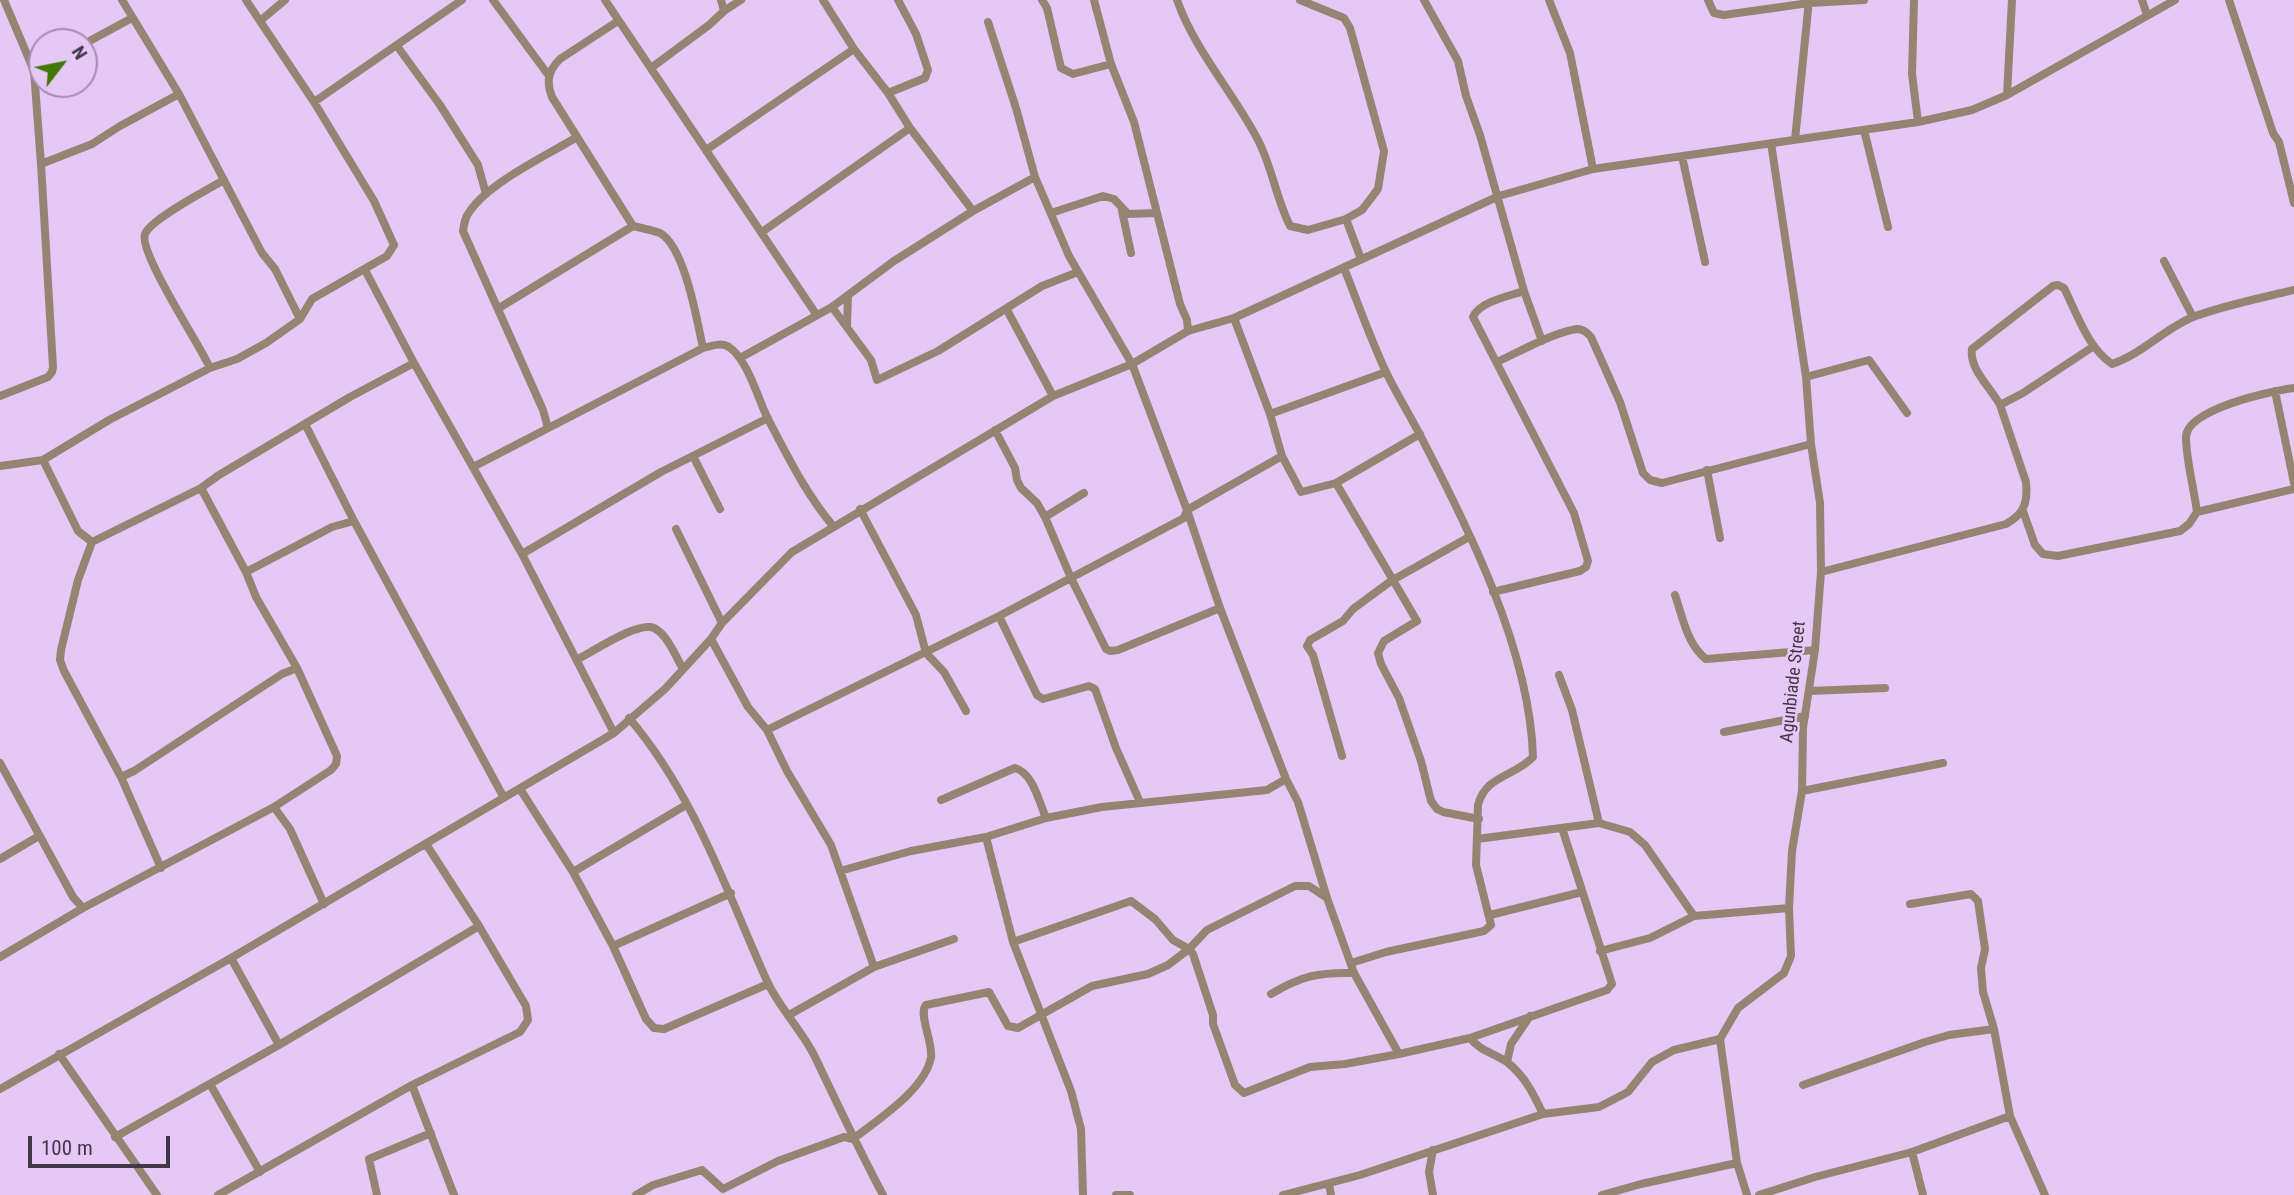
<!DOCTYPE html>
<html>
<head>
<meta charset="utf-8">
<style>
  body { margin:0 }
  #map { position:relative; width:2294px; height:1195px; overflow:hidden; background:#e5c8f6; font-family:"Roboto Condensed",sans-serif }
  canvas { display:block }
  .north { position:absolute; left:28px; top:28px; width:70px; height:70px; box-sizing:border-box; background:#e5c8f6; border:2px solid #a48eb1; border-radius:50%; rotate:58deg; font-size:19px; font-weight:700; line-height:28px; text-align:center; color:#423649 }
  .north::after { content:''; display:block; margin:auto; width:24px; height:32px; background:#427806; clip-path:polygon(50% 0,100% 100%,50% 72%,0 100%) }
  .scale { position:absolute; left:28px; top:1136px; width:142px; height:32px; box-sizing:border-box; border:4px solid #423649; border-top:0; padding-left:9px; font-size:21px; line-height:24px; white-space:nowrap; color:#423649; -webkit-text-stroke:5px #e5c8f6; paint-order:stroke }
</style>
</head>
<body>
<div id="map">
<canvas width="2294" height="1195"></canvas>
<div class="north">N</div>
<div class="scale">100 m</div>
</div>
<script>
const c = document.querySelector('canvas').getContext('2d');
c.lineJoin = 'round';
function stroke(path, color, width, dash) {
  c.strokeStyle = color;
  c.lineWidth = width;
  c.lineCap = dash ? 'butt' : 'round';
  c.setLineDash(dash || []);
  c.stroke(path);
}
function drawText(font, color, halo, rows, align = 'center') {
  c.font = font + ' "Roboto Condensed",sans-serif';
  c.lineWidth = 5;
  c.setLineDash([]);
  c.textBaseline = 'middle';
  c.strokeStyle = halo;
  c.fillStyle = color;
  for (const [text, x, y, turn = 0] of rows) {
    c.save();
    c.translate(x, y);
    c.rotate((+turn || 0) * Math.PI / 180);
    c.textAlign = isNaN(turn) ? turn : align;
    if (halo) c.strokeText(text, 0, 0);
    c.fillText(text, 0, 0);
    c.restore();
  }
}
stroke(new Path2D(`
  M122,0L179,94
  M246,0L314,102L462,0
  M493,0L549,76
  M605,0L816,314
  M721,0L724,11
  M823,0L854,49L888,93
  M898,0L916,34L928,70L925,78L888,93L910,128L973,211
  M1042,0L1047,8L1061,68L1073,74L1111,64
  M1094,0L1111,64L1134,122L1180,304L1187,320L1188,331
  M1177,0C1195,51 1233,92 1258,140C1272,167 1276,198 1290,226L1308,230L1346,219
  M1300,0L1344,18L1350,28L1384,151L1378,189L1362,210L1346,219L1361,259
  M1424,0L1458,61L1466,96L1480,135L1524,291L1542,341
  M1549,0L1570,53L1593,169
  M1708,0L1714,13L1724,15L1809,3L1864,0
  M1914,0L1912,74L1918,122
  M2142,0L2147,15
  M2229,0L2273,133L2279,142L2294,203
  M260,21L285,0
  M618,21L560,59C548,71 546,82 552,97L633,226C641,228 652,230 660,233C685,247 697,321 703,348C712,346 721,342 729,347C748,360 758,399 768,419C787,455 807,496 834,527
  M988,22L1016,108L1035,177L1069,256L1132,364L1187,510L1220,608L1286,779L1298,802L1327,898L1354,973L1399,1054
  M84,44L132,18
  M397,46L440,105L478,165L486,194
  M651,68L709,25L724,11L741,0
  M2007,95L2012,0
  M1864,130L1888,227
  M1795,140L1809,0
  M706,150L854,49
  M1682,156L1705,262
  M41,164L92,144L120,126L179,94L262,253L275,269L300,319
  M1122,211L1131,253
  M1051,213L1103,196L1114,199L1128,214L1157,213
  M762,232L910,128
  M2164,261L2193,317
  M1344,268C1358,303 1370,338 1386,372C1396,393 1408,412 1419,433C1468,527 1530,650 1533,757C1514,777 1486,775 1478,805L1476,865L1491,925L1484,931L1386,952L1351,963
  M365,270L414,363L522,554L614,733
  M832,307L871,360L877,380L938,351L1042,286L1078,272
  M499,308L633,226
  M1007,310L1053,396
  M1234,318L1270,414L1282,456L1301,492L1336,483L1420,434
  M847,327L848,295
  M740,358L832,307L894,261L973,211L1035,177
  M1497,362C1519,352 1554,332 1577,329C1583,329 1587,332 1591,337L1620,402L1643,473L1650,480L1662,483L1811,444
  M210,368C200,345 138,252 145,234C151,219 207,190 224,180
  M1806,377L1869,360L1907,413
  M2275,391L2294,483
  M0,396L48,377L52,372L53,367L41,164L34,71L4,0
  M2000,405C1991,388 1969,369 1972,349L2053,286L2058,285L2064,288C2077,314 2088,348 2112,364C2142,354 2164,329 2193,317C2225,305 2261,298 2294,290
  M1270,414L1386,372
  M305,424L354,521L504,798
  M548,428L543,410L463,231C464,224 465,217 470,211C490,182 546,156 577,137
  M995,430L1015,468L1017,480L1021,488L1037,503L1045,517L1071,578L1106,649L1110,651L1118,650L1220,608
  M693,456L720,509
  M43,460L78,531L92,542
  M0,466L43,460L109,420L210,368L237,359L266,343L300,319L312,299L387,256L394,245L374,201L314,102
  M473,467L703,348
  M1707,470L1720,538
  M1336,483L1417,621L1384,641L1378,653L1381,664L1399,698L1421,761L1431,801L1437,809L1443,812L1479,819
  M860,509L916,615L926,653L944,672L966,711
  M2023,511L2035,545L2043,554L2058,556L2180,531L2189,524L2197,512L2294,489
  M2197,512C2194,489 2186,459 2186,437C2187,409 2271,391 2294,388
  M1045,517L1084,493
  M676,529L722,623
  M522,554L661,472L768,418
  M246,572L332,527L354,521
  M1821,572L2006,524C2024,514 2028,503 2026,482L2000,405L2023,393L2094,346
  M1493,592L1580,571L1586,567L1588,561L1574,513L1473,317C1479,302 1509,296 1524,291
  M1675,595C1683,618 1687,644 1706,659L1815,650
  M999,616L1037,695L1043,699L1089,686L1095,689L1116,748L1140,802
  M711,639L748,707L767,730L787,771L831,845L874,967
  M578,659C594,651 638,621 654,628C667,634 676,657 683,669
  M1559,675L1572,710L1599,823
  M1809,691L1885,688
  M629,718C694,794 727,892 767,981C779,1008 802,1030 815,1057C837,1103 859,1150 883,1195
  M767,730L999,616L1184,518L1187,510L1282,456
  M1724,732L1805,716
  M1342,756L1313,655L1307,646L1310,640L1343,621L1353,609L1391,581L1469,537
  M0,763L73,897L83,908
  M121,777L134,771L282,674L297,668
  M520,789L573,872L613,946L646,1019L654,1028L664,1029L768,984
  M1802,791L1943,763
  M941,800L1015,768C1033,773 1039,802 1046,818
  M274,807L290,829L324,904
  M986,837L1013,942L1071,1091L1081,1129L1083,1195
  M1477,839L1599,823L1630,832L1645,845L1694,916
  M0,859L39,836
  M161,868L121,777L64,671L60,660L61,650L78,580L92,542L201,488L219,475L350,397L414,363
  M840,871L911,851L986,837L1046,818L1102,807L1267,790L1286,779
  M573,872L686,805
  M1490,915L1582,892
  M1013,942L1131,901L1155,919L1173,940L1189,949L1193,954L1213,1015V1024L1235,1085L1244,1093L1310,1067L1345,1064L1399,1054L1470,1038L1607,990L1612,984L1562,828
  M613,946L731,893
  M1600,951L1650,938L1694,916L1789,908
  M0,957L83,908L274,807L331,770L336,764L337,756L297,668L256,597L246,572L201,488
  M231,958L279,1045
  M1271,994C1301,976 1319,972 1354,973
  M789,1015L874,967L954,939
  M1470,1038C1480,1051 1494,1053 1507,1062C1525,1076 1534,1095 1543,1114
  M59,1054L157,1195
  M1507,1062L1511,1044L1530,1016
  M210,1084L260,1172
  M412,1085L454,1195
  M1803,1085L1925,1042L1949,1035L1994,1029
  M0,1089L231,958L614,733L665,689L711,639L722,623L792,552L1053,396L1132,364L1188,331L1234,318L1499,196L1593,169L1918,122L1972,110L2007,95L2175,0
  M2010,1116L2045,1195
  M115,1137L279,1045L479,926
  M1433,1150L1429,1172L1433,1195
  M1912,1152L1923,1195
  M1329,1184L1331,1195
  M218,1195L412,1085L520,1032L528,1020L526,1006L479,926L426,844
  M377,1195L369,1159L431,1133
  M636,1195L653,1185L702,1170L723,1189L778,1161L844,1137L853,1139C877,1120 926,1089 931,1057C933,1042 918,1014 926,1005L989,992L1008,1026L1018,1028L1092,986L1148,974L1168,965L1189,949L1207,930L1295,886H1309L1327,898
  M1116,1195H1130
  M1283,1195L1360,1175L1543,1114L1599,1107L1628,1092L1652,1062L1674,1050L1720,1039
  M1602,1195L1641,1184L1737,1163
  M1747,1195L1737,1163L1720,1039L1738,1008L1784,973L1791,956L1789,908L1792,851L1802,791L1803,728L1815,650L1821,572L1820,503L1811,444L1806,377L1771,143
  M1759,1195L1815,1177L1912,1152L2010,1116L1994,1029L1983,992L1981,968L1985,949L1978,901L1971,894L1910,904`), '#948573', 8);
drawText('18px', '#423649', '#e5c8f6', [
  ["Agunbiade Street",1794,682,-84]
]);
</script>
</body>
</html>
